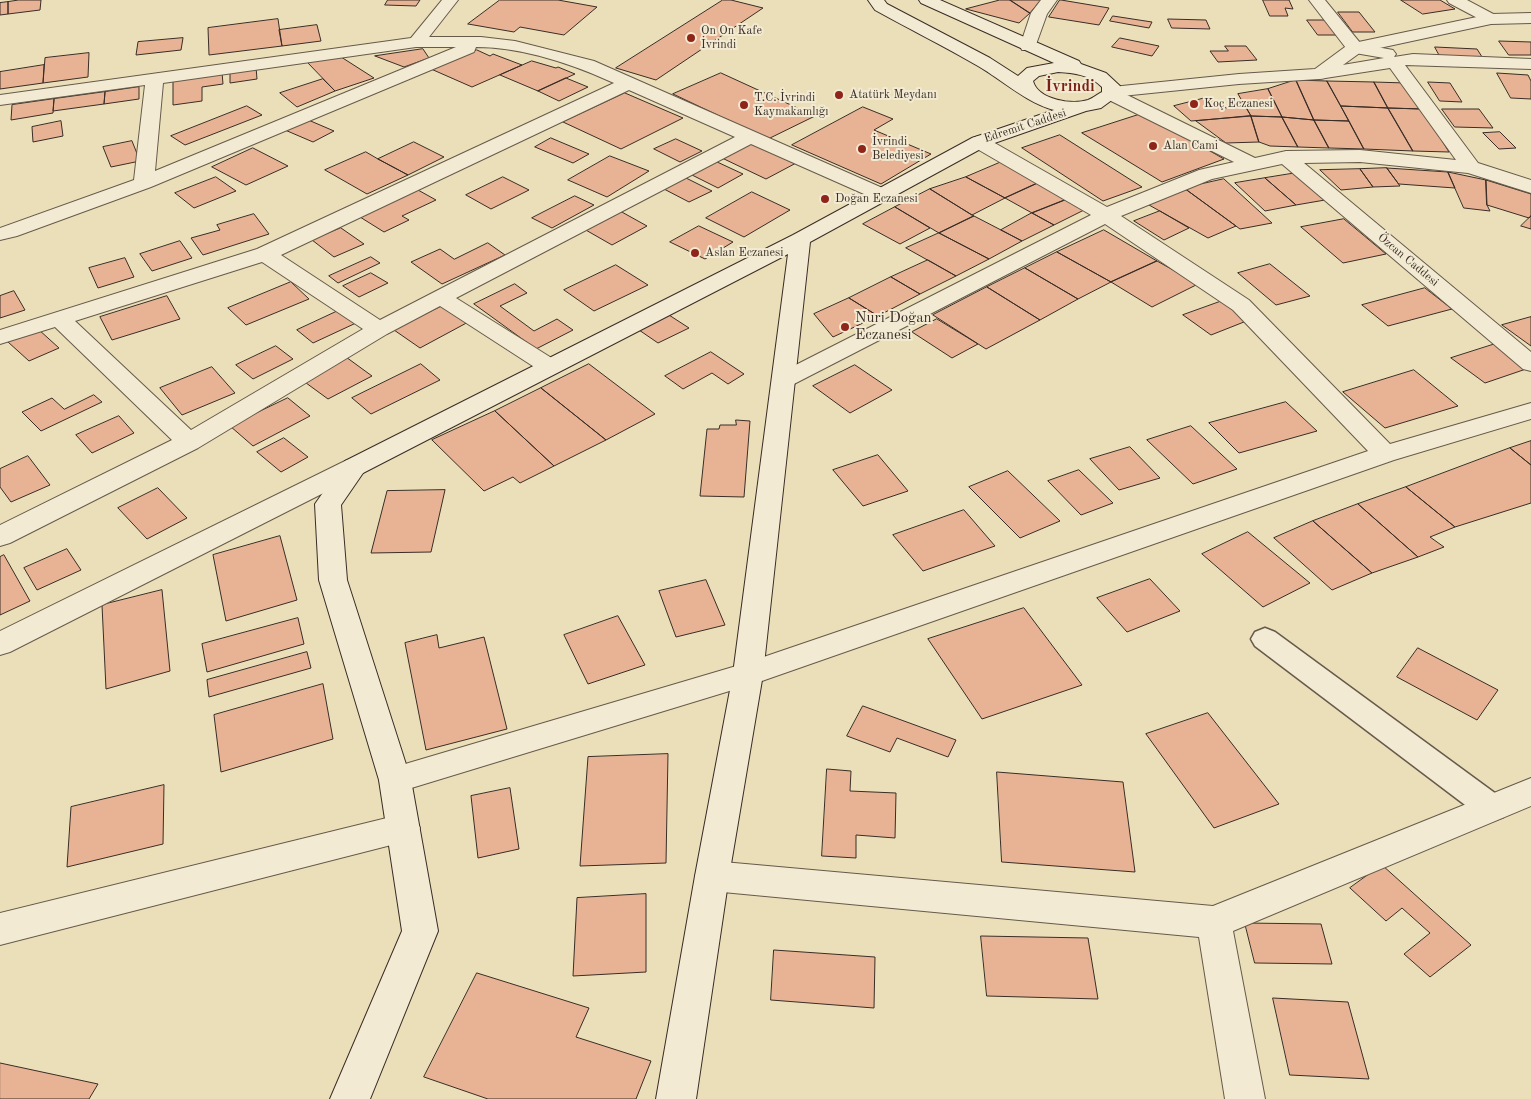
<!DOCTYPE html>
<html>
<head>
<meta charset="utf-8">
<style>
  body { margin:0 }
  canvas { display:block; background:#ebdfb9 }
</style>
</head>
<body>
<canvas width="1531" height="1099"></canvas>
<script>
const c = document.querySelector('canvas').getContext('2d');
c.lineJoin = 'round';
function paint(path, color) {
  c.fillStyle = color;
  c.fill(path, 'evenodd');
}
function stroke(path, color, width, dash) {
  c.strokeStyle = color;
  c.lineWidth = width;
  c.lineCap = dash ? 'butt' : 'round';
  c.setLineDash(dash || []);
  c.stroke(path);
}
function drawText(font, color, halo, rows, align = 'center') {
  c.font = font + ' "Old Standard TT",serif';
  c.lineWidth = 4;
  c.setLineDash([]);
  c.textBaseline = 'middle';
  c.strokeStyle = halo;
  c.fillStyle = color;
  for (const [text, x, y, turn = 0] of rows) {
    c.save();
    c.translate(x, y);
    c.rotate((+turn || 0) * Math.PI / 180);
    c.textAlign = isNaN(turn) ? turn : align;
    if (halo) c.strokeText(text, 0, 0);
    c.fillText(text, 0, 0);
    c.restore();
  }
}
const building = new Path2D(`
  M19,0H41L40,10L8,14V2Z
  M388,0H420L416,6L385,5Z
  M500,0H558L597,7L564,35L520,27L514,32L468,24Z
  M723,0H731L763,8L656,80L616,68Z
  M1000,0H1010L1030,13L1019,23L966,9Z
  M1010,0H1041L1030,13Z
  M1060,0H1061L1109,8L1099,25L1049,17Z
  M1263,0H1289L1293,9L1285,8L1288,16H1270Z
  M1401,0H1440L1455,9L1423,14Z
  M8,2V14L0,15V3Z
  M1338,12H1359L1375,32H1353Z
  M1113,16L1152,22L1149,28L1110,21Z
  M278,19L282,46L209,55L208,28Z
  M1168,19L1206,20L1210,29L1172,28Z
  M1307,20H1327L1338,35H1318Z
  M317,25L321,41L282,46L279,30Z
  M183,38L181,50L136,55L138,42Z
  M1120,38L1159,46L1152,56L1112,47Z
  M1499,41L1531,42V55H1509Z
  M1225,46H1246L1257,60L1218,62L1210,51H1228Z
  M1435,47L1477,49L1484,60L1441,58Z
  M423,49L429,58L404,67L375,56Z
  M477,50L490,56L493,54L522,65L472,87L431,69Z
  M89,53L88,77L43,83L45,58Z
  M338,55L374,78L335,91L307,62Z
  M532,61L556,68L558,67L575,74L538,91L500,75Z
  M44,65L43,83L0,89V72Z
  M256,67L257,79L230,83V71Z
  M222,72L223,84L202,87V101L173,105V78Z
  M721,73L815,116L768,139L673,94Z
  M1497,73L1528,75L1531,81V99L1511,98Z
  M566,78L588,87L559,101L538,91Z
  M323,79L335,91L297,107L280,93Z
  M1296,80L1314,120L1282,117L1268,89Z
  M1296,80L1327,81L1349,121L1314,120Z
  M1327,81L1374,82L1388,108L1341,106Z
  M1374,82L1406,83L1422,109L1388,108Z
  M1428,82L1450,83L1462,102L1440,101Z
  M139,87V99L104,104L105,92Z
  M1268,89L1282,117L1251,116L1238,94Z
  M105,92L104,104L53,111L54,99Z
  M625,93L683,118L621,149L563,122Z
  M1209,97L1226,108L1244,104L1251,116L1191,121L1174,106Z
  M54,99L53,113L11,120L12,105Z
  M247,106L262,115L185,145L171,136Z
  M1341,106L1388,108L1413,151L1364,149Z
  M863,107L893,119L874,130L931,154L881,184L792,145Z
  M1388,108L1422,109L1449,152L1413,151Z
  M1442,109H1479L1493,128L1455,127Z
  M1144,113L1224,159L1162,182L1082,133Z
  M1251,116L1259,142L1226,143L1196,121Z
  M1251,116L1282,117L1298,147L1270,146L1259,142Z
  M1282,117L1314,120L1329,148L1298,147Z
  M306,119L334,131L313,142L285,130Z
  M1314,120L1349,121L1364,149L1329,148Z
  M61,121L63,136L33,142L32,127Z
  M1500,132L1516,148L1499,149L1483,133Z
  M1060,135L1142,187L1103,201L1022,148Z
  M551,138L589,154L573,163L535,147Z
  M676,139L702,151L680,162L654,149Z
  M132,141L140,161L111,167L103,147Z
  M753,141L798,162L766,179L722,158Z
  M414,142L444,157L408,175L378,159Z
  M253,148L288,166L246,185L212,167Z
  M366,152L378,159L408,175L367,194L325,170Z
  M610,156L649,171L607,197L568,180Z
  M1006,160L1040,182L1005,198L966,177Z
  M715,161L743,174L718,188L690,174Z
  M1387,168L1448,172L1455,188L1399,184Z
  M1387,168L1400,186L1373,187L1360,169Z
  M1360,169L1373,187L1341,190L1320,170Z
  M1448,172L1486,180L1487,205L1490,211L1464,208Z
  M1296,173L1325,200L1296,205L1265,178Z
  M216,177L236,191L194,208L175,193Z
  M503,177L529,190L491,209L466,195Z
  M684,177L712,191L689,202L662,188Z
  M966,177L1005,198L972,215L930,189Z
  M1265,178L1296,205L1265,211L1235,183Z
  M1224,179L1272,223L1240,229L1184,188Z
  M1486,180L1531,194V216L1529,218L1487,205Z
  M1040,182L1070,198L1032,213L1005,198Z
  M1184,188L1236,226L1208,238L1149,205Z
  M930,189L972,215L974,216L939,233L895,207Z
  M418,190L436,200L402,216L409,220L384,232L360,217Z
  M752,192L790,210L744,237L706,218Z
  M575,196L594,205L552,228L532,218Z
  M1070,198L1088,208L1054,225L1032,213Z
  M895,207L930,228L900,244L863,224Z
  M620,211L647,226L612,245L584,229Z
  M1160,211L1189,228L1164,240L1134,221Z
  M1032,213L1054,225L1022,241L1001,230Z
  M254,214L269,234L203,255L191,238L220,230L217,225Z
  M974,216L1001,230L1022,241L989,259L939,233Z
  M1531,216V229L1521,226Z
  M1344,219L1386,254L1343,263L1301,227Z
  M699,226L733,242L705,259L670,242Z
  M341,228L364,244L334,257L312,240Z
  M1104,230L1157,261L1111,282L1057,252Z
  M939,233L989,259L956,276L906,248Z
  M180,241L192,258L152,271L140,254Z
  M488,243L505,255L442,284L411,262L440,249L454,259Z
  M1057,252L1111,282L1078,299L1025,268Z
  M371,257L380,263L338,283L329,276Z
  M125,258L134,277L98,288L89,268Z
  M928,260L956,276L920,294L891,277Z
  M1157,261L1198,284L1152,307L1111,282Z
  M1270,264L1310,296L1276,305L1238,273Z
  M616,265L648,285L594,311L564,290Z
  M1025,268L1078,299L1040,320L987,287Z
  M371,273L388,283L359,297L343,286Z
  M891,277L920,294L878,316L849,298Z
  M291,282L309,299L246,325L228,308Z
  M515,284L527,293L500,306L534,331L557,319L573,330L536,349L474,304Z
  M987,287L1040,320L986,349L933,315Z
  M1425,288L1452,309L1388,326L1362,305Z
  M14,291L25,310L0,318V296Z
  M167,296L180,319L112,340L100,317Z
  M849,298L878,316L833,337L814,314Z
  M1222,301L1249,320L1211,335L1183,315Z
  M446,304L472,320L420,348L394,330Z
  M340,310L356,323L313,343L297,330Z
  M669,315L689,328L658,343L639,330Z
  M1531,317V346L1502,325Z
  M937,319L978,344L952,358L912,332Z
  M38,329L59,348L29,361L8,342Z
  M1495,344L1529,368L1485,383L1451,358Z
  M276,346L293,359L253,379L236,365Z
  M711,352L744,374L728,384L712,373L683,389L665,376Z
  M346,357L372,376L328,399L302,380Z
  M421,364L440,380L371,414L352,398Z
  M589,364L655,414L606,440L541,388Z
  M855,365L892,390L850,413L813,386Z
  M212,367L235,393L182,415L160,388Z
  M1414,370L1458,406L1385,428L1343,392Z
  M541,388L606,440L554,466L495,411Z
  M94,395L102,402L41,431L22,412L52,398L64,409Z
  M288,398L310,416L253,446L230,426Z
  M1286,402L1317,431L1239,453L1209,423Z
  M495,411L554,466L520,483L513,477L484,491L432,440Z
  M119,416L134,433L92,453L76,435Z
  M736,420L750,421L744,497L700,496L707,429H719L720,425H736Z
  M1191,426L1237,469L1193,484L1147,440Z
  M284,438L308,457L281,472L257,452Z
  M1531,441V465L1510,448Z
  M1130,447L1160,478L1119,490L1090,459Z
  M1510,448L1531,465V503L1455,527L1406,487Z
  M878,455L908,491L863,506L833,470Z
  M28,456L50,485L11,502L0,487V469Z
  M1079,470L1113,503L1081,515L1048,481Z
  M1008,471L1060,521L1020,538L969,487Z
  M1406,487L1455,527L1430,537L1444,547L1418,557L1358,504Z
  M158,488L187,518L147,539L118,508Z
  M445,490L431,552L371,553L387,491Z
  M1358,504L1418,557L1372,573L1313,521Z
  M964,510L995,546L923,571L893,535Z
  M1313,521L1372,573L1332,590L1274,538Z
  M1248,532L1310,583L1263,607L1202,554Z
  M280,536L297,600L226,621L213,555Z
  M67,549L81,570L37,590L24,568Z
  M4,555L30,601L0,615V557Z
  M1150,579L1180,611L1127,632L1097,598Z
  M706,580L725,625L676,637L659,591Z
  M162,590L170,671L106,689L102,605Z
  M1024,608L1082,685L982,719L928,639Z
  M618,616L645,665L588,684L564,635Z
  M298,618L304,644L207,672L202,644Z
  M437,635L439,648L484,637L507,729L426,750L405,643Z
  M1418,648L1498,690L1477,720L1397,677Z
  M307,652L311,668L209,697L207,680Z
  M323,684L333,739L221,772L214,715Z
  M863,706L956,740L948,757L897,738L890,752L847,736Z
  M1208,713L1279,804L1214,828L1146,734Z
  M668,754L666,863L580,866L588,757Z
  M827,769L851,771L850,791L896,793L895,838L856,835V858L822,856Z
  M997,772L1123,782L1135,872L1002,862Z
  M164,785L163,844L67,867L71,807Z
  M510,788L519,849L478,858L471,796Z
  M1382,865L1471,945L1430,977L1404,954L1430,933L1402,908L1386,921L1350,888Z
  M646,894V972L573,976L577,898Z
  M1245,923L1321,924L1332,964L1255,963Z
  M981,936L1088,938L1098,999L987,996Z
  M774,950L875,957L874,1008L771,1000Z
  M477,973L589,1008L576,1037L651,1061L636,1099H488L424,1077Z
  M1273,998L1348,1002L1369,1079L1290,1075Z
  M0,1063L98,1084L89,1099H0Z`);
paint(building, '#e7b394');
stroke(building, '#3a2d26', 1);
const service = new Path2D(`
  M1265,628L1275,632L1503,799L1508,808L1503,817L1492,821L1481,817L1255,646L1251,639L1255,632Z`);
const minor = new Path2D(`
  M442,0H458L429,37H481L515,41L594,61L887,190L890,194L887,198L880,200L873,198L751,144L456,298L558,362L562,367L558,372L550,374L542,372L440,306L387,334L198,448L10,543L0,546V525L172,440L55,327L0,344V330L257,249L614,83C572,64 523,47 476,47L474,52L151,187L17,236L0,240V228L134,180L145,85L0,105V95L411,38ZM416,47H456L155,171L163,83ZM629,90L735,137L380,320L281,255ZM262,262L363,329L191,430L75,321Z
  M1041,0H1057L1047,14L1034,50H1022L1020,46L1031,13Z
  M1309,0H1325L1361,44L1393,50L1396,54L1394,57L1413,54L1531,59V69L1405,65L1478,163L1531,180V193L1468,173L1360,162L1304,163L1531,352V371L1523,369L1282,164L1212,179L1121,216L1249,300L1390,444L1531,403V419L1394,460L759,682L395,793L384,790L379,780L384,770L395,767L743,664L1368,451L1233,310L1105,224L792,385L784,387L776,385L772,380L776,375L1091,215L972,146L970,142L972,138L979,136L986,138L1107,207L1199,170L1234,162L1105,98L1102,94L1105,90L1111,89L1117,90L1255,158L1286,151L1360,150L1456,160L1390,68L1319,79L1313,78L1310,74L1313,70L1384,58L1349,52Z
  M1447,0H1467L1497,16L1499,19L1497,22H1485L1449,3Z
  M354,458L363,461L367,467L363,473L10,652L0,655V631L345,461Z
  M1531,778V806L1233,931L1265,1099H1225L1199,937L712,891L700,887L695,876L700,865L712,861L1213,906Z
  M403,814L415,818L420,828L415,838L403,842L0,945V913Z`);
const tertiary = new Path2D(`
  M1531,13V23L1491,24L1361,52L1325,78L1319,79L1239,84L1112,97L1106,96L1103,92L1106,88L1112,87L1239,74L1315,69L1349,44L1491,14Z`);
const secondary = new Path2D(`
  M868,0H884L887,4L990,58L1018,76L1027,68L1054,63L921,3L919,0H940L1079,61L1081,64L1106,73L1120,86V94L1101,108L1086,111L986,146L810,242L763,674L729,876L696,1099H656L695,876L733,674L788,254L363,473L341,505L347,580L411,780L438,931L370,1099H330L402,931L379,780L319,580L315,504L345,461L793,235L972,138L1054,110C1027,103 1002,80 978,66C944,46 909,29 875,10ZM1058,72C1075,73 1090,75 1102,87V92C1098,94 1093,98 1088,100C1072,105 1038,100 1033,81L1039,76Z`);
stroke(service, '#665a4b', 3);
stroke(minor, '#665a4b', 2);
stroke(tertiary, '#665a4b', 2);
stroke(secondary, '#3a2d26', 2);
paint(service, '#f2ead2');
paint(minor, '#f2ead2');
paint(tertiary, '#f2ead2');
paint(secondary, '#f2ead2');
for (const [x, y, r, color] of [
  [691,38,5,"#8f2418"],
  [839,95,5,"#8f2418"],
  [1194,104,5,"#8f2418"],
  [744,105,5,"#8f2418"],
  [1153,146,5,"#8f2418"],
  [862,149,5,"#8f2418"],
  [825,199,5,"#8f2418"],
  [695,253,5,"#8f2418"],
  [845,327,5,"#8f2418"]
]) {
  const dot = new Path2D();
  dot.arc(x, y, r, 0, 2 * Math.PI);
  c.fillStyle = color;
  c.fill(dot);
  stroke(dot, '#f2ead2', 2);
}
drawText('12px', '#3a2d26', '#f2ead2', [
  ["On On Kafe",701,31],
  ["İvrindi",701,45],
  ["Atatürk Meydanı",849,95],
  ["T.C. İvrindi",754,98],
  ["Kaymakamlığı",754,112],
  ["Koç Eczanesi",1204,104],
  ["İvrindi",872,142],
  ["Belediyesi",872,156],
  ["Alan Cami",1163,146],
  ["Doğan Eczanesi",835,199],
  ["Aslan Eczanesi",705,253]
], 'left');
drawText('12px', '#3a2d26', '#f2ead2', [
  ["Edremit Caddesi",1025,126,-18],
  ["Özcan Caddesi",1408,260,40]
]);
drawText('15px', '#3a2d26', '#f2ead2', [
  ["Nuri Doğan",855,318],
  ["Eczanesi",855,335]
], 'left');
drawText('bold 16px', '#7a1f14', '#f2ead2', [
  ["İvrindi",1070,87]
]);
</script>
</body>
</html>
